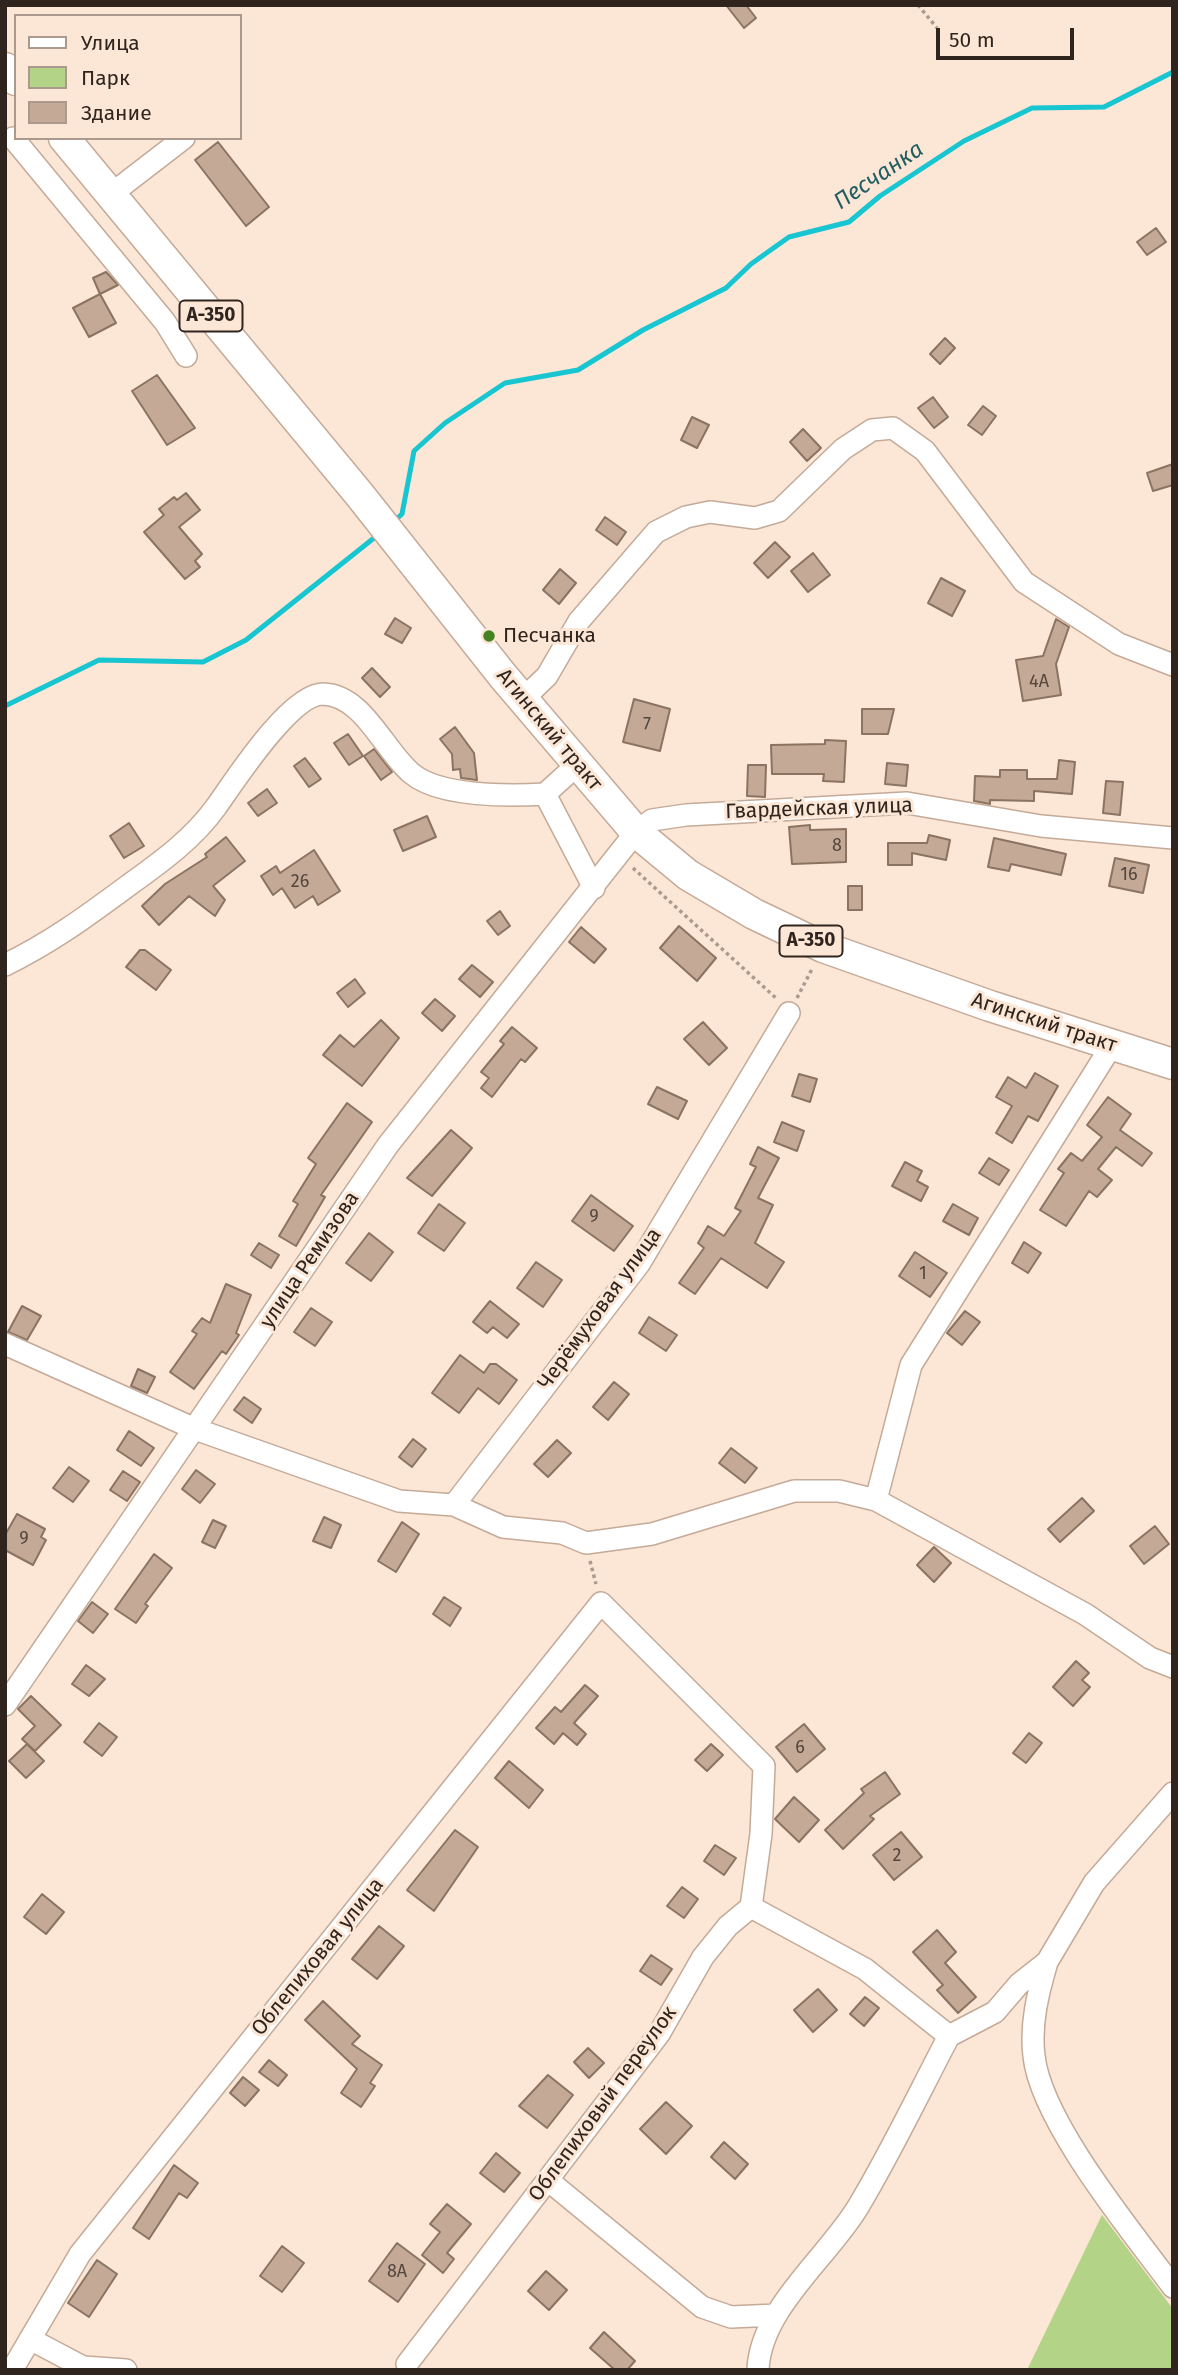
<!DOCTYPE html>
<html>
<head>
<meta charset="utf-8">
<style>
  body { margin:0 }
  #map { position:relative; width:1178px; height:2375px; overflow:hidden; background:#fce6d6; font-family:"Fira Sans",sans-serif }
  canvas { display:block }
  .frame { position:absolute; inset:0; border:7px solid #2f251e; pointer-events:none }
  .legend { position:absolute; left:14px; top:14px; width:228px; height:126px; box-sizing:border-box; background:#fce6d6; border:2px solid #aa998c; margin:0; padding:9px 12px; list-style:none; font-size:21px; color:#2f251e }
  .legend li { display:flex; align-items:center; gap:14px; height:35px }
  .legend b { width:35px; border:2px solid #aa998c }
  .scale { position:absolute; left:936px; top:28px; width:138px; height:32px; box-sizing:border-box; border:4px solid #2f251e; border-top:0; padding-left:9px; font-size:21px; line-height:24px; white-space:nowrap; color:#2f251e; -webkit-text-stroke:5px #fce6d6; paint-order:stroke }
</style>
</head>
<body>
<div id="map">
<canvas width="1178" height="2375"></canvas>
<div class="frame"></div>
<ul class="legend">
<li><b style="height:9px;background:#fff"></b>Улица</li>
<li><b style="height:19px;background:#b3d386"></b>Парк</li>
<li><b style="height:19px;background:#c4a997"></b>Здание</li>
</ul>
<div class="scale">50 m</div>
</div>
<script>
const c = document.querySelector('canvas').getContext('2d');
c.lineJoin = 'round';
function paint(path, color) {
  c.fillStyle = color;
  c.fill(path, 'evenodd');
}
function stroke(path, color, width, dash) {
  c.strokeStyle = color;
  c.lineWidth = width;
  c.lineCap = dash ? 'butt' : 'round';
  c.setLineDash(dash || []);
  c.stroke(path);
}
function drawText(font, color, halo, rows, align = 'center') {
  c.font = font + ' "Fira Sans",sans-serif';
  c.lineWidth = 6;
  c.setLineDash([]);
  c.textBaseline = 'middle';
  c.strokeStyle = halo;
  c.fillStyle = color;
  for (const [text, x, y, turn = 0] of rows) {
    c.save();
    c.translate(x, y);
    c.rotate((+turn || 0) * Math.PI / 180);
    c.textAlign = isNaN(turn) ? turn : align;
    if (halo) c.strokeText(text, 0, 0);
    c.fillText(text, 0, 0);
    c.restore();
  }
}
paint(new Path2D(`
  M1102,2215L1173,2309V2370H1027Z`), '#b3d386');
stroke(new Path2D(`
  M392,523L402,514L414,451L445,423L505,383L578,370L643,330L726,288L751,264L789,237L849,222L880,196L964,141L1032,108L1104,107L1173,72
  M5,706L99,660L203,662L246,640L379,534`), '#17c6d0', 5);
const building = new Path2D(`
  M726,5H746L756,18L744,28Z
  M218,142L269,207L246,226L195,160Z
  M1156,228L1166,242L1147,255L1137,242Z
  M106,272L118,285L100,294L93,278Z
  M100,294L116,323L89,337L73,308Z
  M945,338L955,348L940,364L930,354Z
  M157,375L195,428L167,445L132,391Z
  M933,397L948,417L934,428L918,408Z
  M983,406L996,416L982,435L968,425Z
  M692,417L709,425L697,448L681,440Z
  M803,429L821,448L807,461L790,442Z
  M1173,464V485L1153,491L1147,473Z
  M186,493L200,510L179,527L202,554L195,561L200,567L185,579L144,532L164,515L159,509L174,497L177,500Z
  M605,517L626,532L617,545L596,530Z
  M775,542L790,557L768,578L754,563Z
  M813,553L830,575L808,592L791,571Z
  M560,569L576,583L559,604L543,590Z
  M941,578L965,591L952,616L928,603Z
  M395,618L411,628L402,643L385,634Z
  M1056,619L1069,627L1056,664L1061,695L1023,701L1016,660L1043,656Z
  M372,668L390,687L380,697L362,678Z
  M634,699L670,709L660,751L623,742Z
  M862,709H894L888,734H862Z
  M455,727L474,753L477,780L461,778L460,769L453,770L452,754L440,739Z
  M348,734L363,756L349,765L334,743Z
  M825,740L846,741L844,782L823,781L824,774H772L771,745L825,744Z
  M374,749L392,772L381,780L364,756Z
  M305,758L321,779L309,787L294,766Z
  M1059,760L1075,762L1072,794L1034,791V801L990,800V804L974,801L975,776L1000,777V770H1027V779H1057Z
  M887,763L908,765L906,786L885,784Z
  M748,765H766L765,797L747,796Z
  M1106,781L1123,782L1120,815L1103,813Z
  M267,789L277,803L258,816L248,803Z
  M427,816L436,837L403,851L394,830Z
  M129,823L144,846L124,858L110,836Z
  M810,825V830L846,829V862L792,864L789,827Z
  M929,835L950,840L946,860L912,853V865H888V843H927Z
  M226,837L245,861L213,886L225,900L215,916L189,896L159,925L142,906L165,884L207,857L205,854Z
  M994,838L1066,854L1061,875L1011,864L1009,871L988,867Z
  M314,850L340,891L318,905L313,896L295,908L282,888L273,895L261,876L276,866L280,873Z
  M1115,858L1149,865L1143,893L1109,886Z
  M848,886H862V910H848Z
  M500,911L510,926L498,935L487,921Z
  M679,926L716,958L697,981L660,948Z
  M581,927L606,949L594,963L569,942Z
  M140,950H145L171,970L156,990L126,967Z
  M472,965L493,982L480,997L459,979Z
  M355,979L365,993L348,1007L337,993Z
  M435,999L455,1016L442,1031L422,1013Z
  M381,1020L399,1038L362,1086L323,1055L340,1035L354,1047Z
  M703,1022L727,1048L709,1065L684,1039Z
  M512,1027L537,1048L525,1062L521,1059L492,1097L481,1088L489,1078L481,1072L504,1044L500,1041Z
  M1035,1073L1058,1086L1038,1121L1028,1116L1012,1143L996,1133L1012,1106L996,1097L1008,1077L1026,1088Z
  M799,1074L817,1079L810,1102L792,1096Z
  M657,1087L687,1101L678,1119L648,1104Z
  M1108,1097L1131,1114L1120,1130L1152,1153L1142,1166L1116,1147L1098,1169L1112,1180L1097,1197L1089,1191L1066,1226L1040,1210L1064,1173L1058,1169L1071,1153L1082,1161L1102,1137L1087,1125Z
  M347,1103L372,1122L321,1195L325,1197L296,1246L279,1236L298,1204L293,1201L316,1164L308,1158Z
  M782,1122L804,1131L797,1151L774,1142Z
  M451,1130L472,1148L432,1196L407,1178Z
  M758,1147L779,1158L758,1198L773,1205L755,1243L784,1262L767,1288L721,1258L695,1294L679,1283L704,1248L698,1243L708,1226L724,1236L741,1211L735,1208L756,1167L750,1164Z
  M989,1158L1009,1170L999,1185L979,1173Z
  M905,1162L922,1171L917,1181L928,1187L921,1201L892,1186Z
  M591,1195L633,1226L614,1251L572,1221Z
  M439,1204L465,1223L444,1251L418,1233Z
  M953,1204L978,1218L969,1235L943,1221Z
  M369,1233L393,1252L371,1281L346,1263Z
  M1024,1242L1041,1253L1028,1273L1012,1263Z
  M259,1243L279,1255L271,1268L251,1255Z
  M915,1252L947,1273L930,1297L899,1276Z
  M536,1262L562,1280L543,1307L517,1288Z
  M226,1284L251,1295L236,1333L239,1335L226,1354L222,1351L194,1389L170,1372L197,1334L192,1331L202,1318L210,1323Z
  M490,1301L519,1324L507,1338L493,1327L487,1333L473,1322Z
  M22,1306L41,1316L27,1340L8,1332Z
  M311,1308L332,1322L315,1346L294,1332Z
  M965,1311L980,1322L962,1345L947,1333Z
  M649,1317L677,1335L666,1351L639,1333Z
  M460,1355L484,1373L490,1364H496L517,1380L499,1404L478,1388L459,1413L432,1393Z
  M138,1369L155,1377L147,1393L131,1386Z
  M614,1382L629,1394L608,1420L593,1407Z
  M244,1397L261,1409L252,1423L234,1410Z
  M129,1431L154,1448L141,1466L117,1450Z
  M413,1439L426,1449L412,1467L399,1457Z
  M557,1440L571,1453L548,1477L534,1464Z
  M731,1448L757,1468L745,1483L719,1463Z
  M69,1467L89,1481L73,1502L53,1488Z
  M196,1470L215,1484L200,1503L182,1489Z
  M123,1471L140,1482L127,1501L110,1490Z
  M1082,1498L1094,1511L1060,1542L1048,1529Z
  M17,1514L45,1529L41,1537L46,1540L33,1565L5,1550V1535Z
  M324,1517L341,1525L331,1548L313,1541Z
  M213,1520L226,1526L215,1548L202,1542Z
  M402,1522L419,1534L396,1572L378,1561Z
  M1155,1526L1169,1544L1144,1564L1130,1546Z
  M934,1547L951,1563L934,1582L917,1565Z
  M154,1554L172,1568L145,1604L148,1606L136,1623L115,1609Z
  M444,1597L461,1608L450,1626L433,1614Z
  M92,1602L108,1614L93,1633L78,1621Z
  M1076,1661L1089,1673L1082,1680L1090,1687L1073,1706L1053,1687Z
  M86,1665L105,1679L89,1696L72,1684Z
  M585,1685L598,1696L574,1723L586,1734L577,1745L563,1733L554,1744L536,1728L555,1707L561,1712Z
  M31,1696L61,1725L35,1751L22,1739L35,1726L18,1709Z
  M99,1723L117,1737L102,1756L84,1742Z
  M804,1724L825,1749L797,1772L776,1747Z
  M1029,1733L1042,1743L1026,1763L1013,1753Z
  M27,1744L44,1761L26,1778L9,1761Z
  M711,1744L723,1755L707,1771L695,1760Z
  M509,1761L543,1790L529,1808L495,1778Z
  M885,1772L900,1794L870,1816L874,1819L843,1849L825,1830L864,1793L861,1789Z
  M794,1797L819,1820L799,1842L775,1819Z
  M455,1830L478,1847L434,1911L407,1890Z
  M901,1832L922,1857L894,1880L873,1855Z
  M715,1845L736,1858L724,1875L704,1861Z
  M682,1887L698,1899L684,1918L667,1906Z
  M42,1894L64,1912L46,1934L24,1917Z
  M379,1926L404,1946L377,1979L352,1959Z
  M937,1930L956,1952L945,1963L976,1997L958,2013L937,1990L943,1985L913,1952Z
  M651,1955L672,1969L661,1985L640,1971Z
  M818,1989L837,2010L813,2032L794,2010Z
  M865,1997L879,2008L864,2026L850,2014Z
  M323,2001L360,2036L352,2044L382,2065L370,2083L375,2086L361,2107L341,2093L357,2069L305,2020Z
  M588,2048L604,2063L589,2078L574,2062Z
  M269,2060L287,2075L278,2086L259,2072Z
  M548,2075L573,2095L547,2128L519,2106Z
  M243,2077L259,2090L245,2106L230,2093Z
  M666,2102L692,2126L666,2154L640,2129Z
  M724,2142L748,2164L735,2179L711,2157Z
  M496,2153L520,2173L504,2192L480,2173Z
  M174,2165L198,2183L187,2198L179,2193L149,2239L133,2228Z
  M447,2204L471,2224L447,2253L454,2259L443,2273L422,2255L440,2232L430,2224Z
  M397,2243L425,2264L398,2302L369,2281Z
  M282,2246L304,2263L282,2292L260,2276Z
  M97,2260L117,2274L89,2317L68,2303Z
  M546,2271L567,2290L549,2310L528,2291Z
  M604,2332L635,2361L627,2370H615L590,2348Z`);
paint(building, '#c4a997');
stroke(building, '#8b7362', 2);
const minor = new Path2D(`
  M13,138L165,322L186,356
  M110,195L184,138
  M523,699L547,676L579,621L656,532L686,517L710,512L755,518L779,511L843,449L872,430L893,428L925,451L1024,582L1119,644L1173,665
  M545,794L594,888
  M5,965C52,942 87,916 129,885C161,862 193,839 216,807C234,782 290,694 323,694C363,695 383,749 411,773C439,797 509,796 545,794L577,765
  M789,1013L639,1264L454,1505L503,1527L562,1533L586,1543L652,1534L794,1491H839L876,1500L1085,1614L1150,1658L1173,1667
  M5,1344L195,1429L399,1501L454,1505
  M876,1500L911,1365L1112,1045
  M5,1705L388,1145L636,832L652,820L686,815L907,803L1041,826L1173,838
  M751,1907L865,1969L949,2036
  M1047,1962C1038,1993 1030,2024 1034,2056C1041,2122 1133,2233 1173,2287
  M949,2036L995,2012L1019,1984L1047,1962L1094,1883L1173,1793
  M549,2181L702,2307L731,2317L776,2315
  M30,2339L83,2367L126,2370
  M12,2370L80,2254L601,1603L764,1766L761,1834L751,1907L728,1926L703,1957L659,2034L407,2364
  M758,2370C760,2309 828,2257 858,2207C891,2152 919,2093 949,2036`);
const highway = new Path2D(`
  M5,68L16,80
  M64,138L359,494L503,676L636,832L688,875L754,914L823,947L990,1006L1173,1064`);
stroke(minor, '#c4aa98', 24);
stroke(highway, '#c4aa98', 33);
stroke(new Path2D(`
  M918,5L937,28
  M633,868L777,999
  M797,998L813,967
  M590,1561L596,1584`), '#ab9a8e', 3.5, [3.5, 3.5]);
stroke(minor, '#fff', 21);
stroke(highway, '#fff', 30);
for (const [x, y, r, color] of [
  [489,636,7,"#448322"]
]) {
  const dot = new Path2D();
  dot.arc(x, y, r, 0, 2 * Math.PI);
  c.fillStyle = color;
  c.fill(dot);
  stroke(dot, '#fce6d6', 2.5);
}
drawText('18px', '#54463c', null, [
  ["4А",1039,682],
  ["7",647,725],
  ["8",837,846],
  ["16",1129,875],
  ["26",300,882],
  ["9",594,1217],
  ["1",923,1274],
  ["9",24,1539],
  ["6",800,1748],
  ["2",897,1856],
  ["8А",397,2272]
]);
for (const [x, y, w] of [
  [211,316,63],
  [811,941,63]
]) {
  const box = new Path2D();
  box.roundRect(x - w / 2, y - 15.5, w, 31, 5);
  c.fillStyle = '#fce6d6';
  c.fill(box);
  stroke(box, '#2f251e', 2);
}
drawText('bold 19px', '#2f251e', null, [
  ["А-350",211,316],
  ["А-350",811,941]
]);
drawText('21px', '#2f251e', '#fce6d6', [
  ["Песчанка",503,636]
], 'left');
drawText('21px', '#2f251e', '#fce6d6', [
  ["Агинский тракт",549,730,50],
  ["Гвардейская улица",819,809,-2],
  ["Агинский тракт",1044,1023,18],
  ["улица Ремизова",310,1260,-56],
  ["Черёмуховая улица",600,1309,-54],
  ["Облепиховая улица",318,1957,-51],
  ["Облепиховый переулок",603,2104,-54]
]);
drawText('italic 23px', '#205e62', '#fce6d6', [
  ["Песчанка",879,176,-34]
]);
</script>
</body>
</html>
